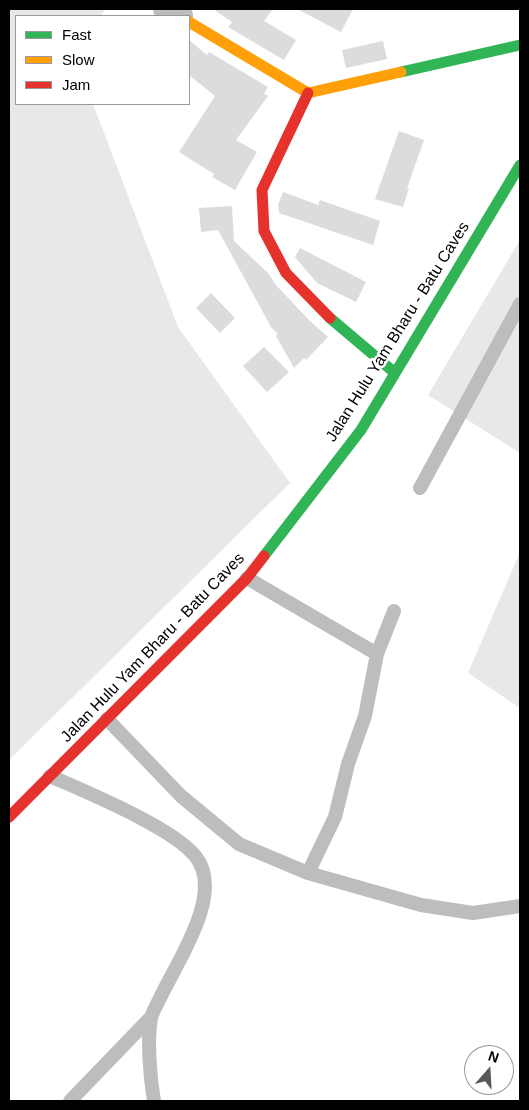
<!DOCTYPE html>
<html>
<head>
<meta charset="utf-8">
<style>
  body { margin:0 }
  #map { position:relative; width:529px; height:1110px; overflow:hidden; background:#fff; font-family:Helvetica,sans-serif }
  canvas { display:block }
  .frame { position:absolute; inset:0; border:10px solid #000; pointer-events:none }
  .legend { position:absolute; left:15px; top:15px; width:175px; height:90px; box-sizing:border-box; background:#fff; border:1px solid #999; margin:0; padding:6px 9px; list-style:none; font-size:15px; color:#000 }
  .legend li { display:flex; align-items:center; gap:10px; height:25px }
  .legend b { width:25px; border:1px solid #999 }
  .north { position:absolute; left:464px; top:1045px; width:50px; height:50px; box-sizing:border-box; background:#fff; border:1px solid #999; border-radius:50%; rotate:19deg; font-size:14px; font-weight:700; line-height:20px; text-align:center; color:#000 }
  .north::after { content:''; display:block; margin:auto; width:18px; height:22px; background:#595959; clip-path:polygon(50% 0,100% 100%,50% 72%,0 100%) }
</style>
</head>
<body>
<div id="map">
<canvas width="529" height="1110"></canvas>
<div class="frame"></div>
<ul class="legend">
<li><b style="height:6px;background:#30b455"></b>Fast</li>
<li><b style="height:6px;background:#ff9f0a"></b>Slow</li>
<li><b style="height:6px;background:#e5322d"></b>Jam</li>
</ul>
<div class="north">N</div>
</div>
<script>
const c = document.querySelector('canvas').getContext('2d');
c.lineJoin = 'round';
function paint(path, color) {
  c.fillStyle = color;
  c.fill(path, 'evenodd');
}
function stroke(path, color, width, dash) {
  c.strokeStyle = color;
  c.lineWidth = width;
  c.lineCap = dash ? 'butt' : 'round';
  c.setLineDash(dash || []);
  c.stroke(path);
}
function drawText(font, color, halo, rows, align = 'center') {
  c.font = font + ' Helvetica,sans-serif';
  c.lineWidth = 5;
  c.setLineDash([]);
  c.textBaseline = 'middle';
  c.strokeStyle = halo;
  c.fillStyle = color;
  for (const [text, x, y, turn = 0] of rows) {
    c.save();
    c.translate(x, y);
    c.rotate((+turn || 0) * Math.PI / 180);
    c.textAlign = isNaN(turn) ? turn : align;
    if (halo) c.strokeText(text, 0, 0);
    c.fillText(text, 0, 0);
    c.restore();
  }
}
paint(new Path2D(`
  M9,9H105L101,16H16V104H93L178,327L290,483L9,760Z
  M520,240V453L428,395Z
  M520,552V708L468,673Z`), '#e8e8e8');
paint(new Path2D(`
  M213,9H273L264,21L296,40L284,60L228,27L232,22Z
  M297,9H353L341,32Z
  M189,40L207,55L209,52L268,87L264,94L268,96L236,140L257,152L235,190L212,177L214,174L179,152L215,96L189,75Z
  M383,41L387,59L346,68L342,50Z
  M399,131L424,140L407,188H409L403,207L375,199Z
  M283,192L318,205L320,200L380,221L373,245L279,213L278,205Z
  M232,206L234,241L269,274L275,284L310,321L328,337L306,360L304,358L294,368L276,336L278,334L271,327L218,230L201,232L199,208Z
  M300,248L366,282L356,302L317,283L295,257Z
  M211,293L235,318L220,333L196,308Z
  M264,347L289,372L267,392L243,366Z`), '#dcdcdc');
stroke(new Path2D(`
  M420,488L520,304
  M247,578L377,654
  M107,719L181,796L239,844L308,873L421,905L473,913L520,906
  M50,776C86,792 174,828 196,857C224,893 179,959 162,994C159,1001 153,1010 151,1018C147,1042 150,1077 154,1101
  M308,873L335,817L348,764L365,716L377,654L394,611
  M70,1101L151,1017`), '#bdbdbd', 14);
stroke(new Path2D(`
  M167,9L179,16`), '#bdbdbd', 28);
stroke(new Path2D(`
  M401,72L520,45
  M330,318L395,373
  M264,556L361,430L520,165`), '#30b455', 11);
stroke(new Path2D(`
  M189,22L308,93L401,72`), '#ff9f0a', 11);
stroke(new Path2D(`
  M308,93L262,190L264,231L286,273L330,318
  M9,817L247,578L264,556`), '#e5322d', 11);
drawText('16px', '#000', '#fff', [
  ["Jalan Hulu Yam Bharu - Batu Caves",398,332,-58],
  ["Jalan Hulu Yam Bharu - Batu Caves",153,648,-46]
]);
</script>
</body>
</html>
